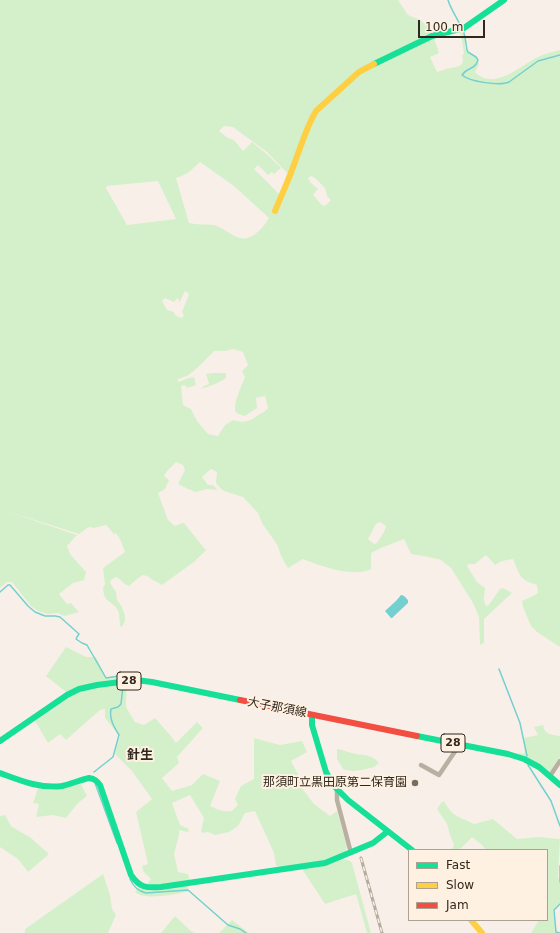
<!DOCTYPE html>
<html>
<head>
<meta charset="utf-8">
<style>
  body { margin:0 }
  #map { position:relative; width:560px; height:933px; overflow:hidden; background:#f8f0e8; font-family:"DejaVu Sans",sans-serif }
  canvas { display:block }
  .legend { position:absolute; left:408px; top:849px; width:140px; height:72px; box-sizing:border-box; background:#fff1e1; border:1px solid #aca193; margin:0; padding:5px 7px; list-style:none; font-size:12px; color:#30281e }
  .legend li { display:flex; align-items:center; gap:8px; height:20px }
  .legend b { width:20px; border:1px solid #aca193 }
  .scale { position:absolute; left:418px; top:20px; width:67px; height:18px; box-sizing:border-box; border:2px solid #30281e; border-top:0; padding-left:5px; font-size:12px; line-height:14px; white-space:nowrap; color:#30281e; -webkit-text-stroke:3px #fff1e1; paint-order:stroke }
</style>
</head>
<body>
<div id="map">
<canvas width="560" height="933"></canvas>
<ul class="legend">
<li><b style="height:5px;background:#16e098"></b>Fast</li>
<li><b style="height:5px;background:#ffcf43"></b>Slow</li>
<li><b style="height:5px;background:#f24e42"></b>Jam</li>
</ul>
<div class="scale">100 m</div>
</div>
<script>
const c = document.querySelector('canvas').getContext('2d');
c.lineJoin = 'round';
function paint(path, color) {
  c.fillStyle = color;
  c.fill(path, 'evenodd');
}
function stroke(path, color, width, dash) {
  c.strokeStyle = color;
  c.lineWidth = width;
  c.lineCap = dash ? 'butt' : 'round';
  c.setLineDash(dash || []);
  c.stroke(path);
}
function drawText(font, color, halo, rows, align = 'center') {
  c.font = font + ' "DejaVu Sans","Noto Sans JP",sans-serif';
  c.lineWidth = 4;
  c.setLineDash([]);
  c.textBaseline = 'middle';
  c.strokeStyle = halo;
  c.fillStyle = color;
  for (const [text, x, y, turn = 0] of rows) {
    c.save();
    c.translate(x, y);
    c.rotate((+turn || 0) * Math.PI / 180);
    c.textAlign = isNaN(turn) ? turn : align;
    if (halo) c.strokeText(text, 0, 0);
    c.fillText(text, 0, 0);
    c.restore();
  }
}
paint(new Path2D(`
  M0,0H398L408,15L420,20L431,29L439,53L430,57L437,72L446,69L460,66L463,62L462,55L464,54L461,35L459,33L448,35L462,31L465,39V47L468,52L476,57L479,64L475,72C493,91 519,67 536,58C543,54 552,52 560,50V647L537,632L531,626L523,607L522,601L531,597L538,593L537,585C519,580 520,575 513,559L502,561L495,565L486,555L475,564H469L467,566L477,582L485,588L484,598L485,605L488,606L500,589L503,588L512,593L484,619V643L480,645L479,617L473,603L451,568L441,560L429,557L411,554L404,539L381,548L371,553V569C354,578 320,566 303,559L288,568L281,556L278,546L262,523L258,513L243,497L224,491L221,489L216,483L217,472L211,469L202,477L208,485H213L218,490L207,489L196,492L188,489L178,484L185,470L183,465L176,462L167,471L164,476L169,480L165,489L158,493L168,520L175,526L182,523H184L204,548L206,550L194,562L162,585L153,580L147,576L143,575L137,579L129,586C123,584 121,579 116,577L111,580L110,583L116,592L117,600L122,607L125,616V621L122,627L120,626L119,613L116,607L106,599L104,595L103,588L105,584L103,568L125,552L120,539L116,533L114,534L106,525L94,528L90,527L87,528L79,534L6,511L77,535L67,546L70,554L86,572L84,580L73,583L59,594L67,604L71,603L79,612L64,616L58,613L47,614L38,611L31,606L12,582H7L0,588ZM224,126L233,127L267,152L288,174L280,195L254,169L258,165L268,175L272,172L274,174L281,168L268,155L252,142L243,151L234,140L228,138L219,131ZM200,162L234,186L269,218C263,228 252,241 240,238C232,236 222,227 214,225C206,224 197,225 189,223L176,178C187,175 193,169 200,162ZM311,176L315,178L325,188L327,196L331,200L325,206L322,205L313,195L318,189L311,183L308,178ZM158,181L176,219L127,225L106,188L107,186ZM185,291L189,294L182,312L184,316L181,318L175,315L174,312L167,310L162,301L165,298L174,302L177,298L179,300V303ZM233,349L243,352L248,365L242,371L245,377C242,385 232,406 236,412C238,415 242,415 245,416L257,408L256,398L265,396L268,408C265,412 261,413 257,416C248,422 245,423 233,420L225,425L218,436L208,434L197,421L191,409L183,405L181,386L185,385L187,388L196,385L194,377L189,378L178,382V379L187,376L195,370L214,351H225ZM380,522L386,526L384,532L377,543L374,544L368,539L376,524Z
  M213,373H226V378C219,383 210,386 201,389L204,386L209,384L206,374Z
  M66,647L86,657H96L106,677L127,674L126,707L135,722L144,725L155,718L171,736L176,743L197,722L203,728L177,757L179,763L162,778L172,791L192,785L203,774L220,781L210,806C218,810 223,812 232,811L238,805L235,799L241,786L254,779V738L280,745L302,741L307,752L291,761L299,776L301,787L314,804L330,816L337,811L347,847L345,853L333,863C340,860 346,857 352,863L371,933H367L356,894L325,904L300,866L282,867L276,866L274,853L255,811L245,813L238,826L229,832L215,835L208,832L203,833L201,831L204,818L190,795L172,803L180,825L189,829L188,832L179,830V835L174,854L178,872L188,874L190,881L187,892C174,894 146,901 135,892L142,883L147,884L151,879L143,871L142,866L148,864L136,812L152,799L132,771L115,754L120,736L105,718V709L100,710L66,740L60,734L48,743L35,721L66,692L46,676Z
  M543,725L545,731L549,734L560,736V757L550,772L518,754V753L524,754L525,751L524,738L538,735L534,727Z
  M337,749C342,749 347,752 352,753C364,756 370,753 379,763L374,767L362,770L353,771L346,770L343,769L337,759Z
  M81,784L87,796L78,803L66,818L53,815L36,817L39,804L33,803L38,788L52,790Z
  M444,801C453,818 459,816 474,824L493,819L517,839L539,837L560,839L558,876L560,882V903L553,910L556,933H531L538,922L537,920H547V850H486L482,845L472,837L459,850H452L454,844L451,838L447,824L437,809L441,803Z
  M5,815L11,826L31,838L49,854L28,872L18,859L0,847V816Z
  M103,874L110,895L112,909L116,915L108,933H25V929Z
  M175,916L191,931L195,933H161Z
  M232,920L249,933H219Z`), '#d4f0ca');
paint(new Path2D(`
  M401,595C404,595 406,598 408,600V603L392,618H391L385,611L396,601Z`), '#73d0cf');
stroke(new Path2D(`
  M448,0C451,10 457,17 461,27
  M463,30L465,37L467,50L468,52L476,57L478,60C475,70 467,67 462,75C470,82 500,86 509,82L538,61L560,55
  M0,592L8,585H10L28,606L35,612L45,616H55L60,617L79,634L77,637L76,639L82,643L87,645L106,678L125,675
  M499,669L520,723L527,756
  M528,765L551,801L560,826
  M94,772L113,757L119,735C114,727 109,719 111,709L118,707L121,704L123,686
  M95,783L117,843
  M560,866V882
  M130,879C133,886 138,891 146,893L188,890L228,925L240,929L246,933
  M560,904L554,910L556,932L560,933`), '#73d0cf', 1.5);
stroke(new Path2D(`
  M421,765L439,775L460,744
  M550,776L560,761
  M337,789V800L351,853`), '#bab0a1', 4.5);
stroke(new Path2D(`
  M374,64L432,36L464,28L504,0
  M312,715V725L320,752L326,772L333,785L348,800L412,850
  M417,736L508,754L524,759L539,767L560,785
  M0,741L67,695L79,689L97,685L136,680L152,682L240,700
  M0,773C19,780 40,789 62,786C71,784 80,780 89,778C95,779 97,781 100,785L131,875C140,888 146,888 161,887L325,863L373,843L387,832`), '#16e098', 6);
stroke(new Path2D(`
  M275,211C282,194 290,177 296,159C302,143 307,126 316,111L359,72L374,64
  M471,920L482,933`), '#ffcf43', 6);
stroke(new Path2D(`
  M240,700L417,736`), '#f24e42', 6);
const rail = new Path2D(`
  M361,858L382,933`);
stroke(rail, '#b3aca1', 3);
stroke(rail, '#fff1e1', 1.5, [4.5]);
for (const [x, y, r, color] of [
  [415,783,4,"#766e65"]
]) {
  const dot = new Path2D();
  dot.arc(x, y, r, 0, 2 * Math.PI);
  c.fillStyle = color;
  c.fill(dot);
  stroke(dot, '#fff1e1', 1.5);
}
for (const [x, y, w] of [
  [129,681,24],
  [453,743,24]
]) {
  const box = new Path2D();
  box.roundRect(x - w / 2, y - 9, w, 18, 3);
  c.fillStyle = '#fff1e1';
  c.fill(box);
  stroke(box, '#30281e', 1);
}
drawText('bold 11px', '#30281e', null, [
  ["28",129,681],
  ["28",453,743]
]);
drawText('12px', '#30281e', '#fff1e1', [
  ["大子那須線",277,708,11]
]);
drawText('12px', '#30281e', '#fff1e1', [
  ["那須町立黒田原第二保育園",407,783]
], 'right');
drawText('bold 13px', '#30281e', '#fff1e1', [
  ["針生",140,756]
]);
</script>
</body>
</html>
